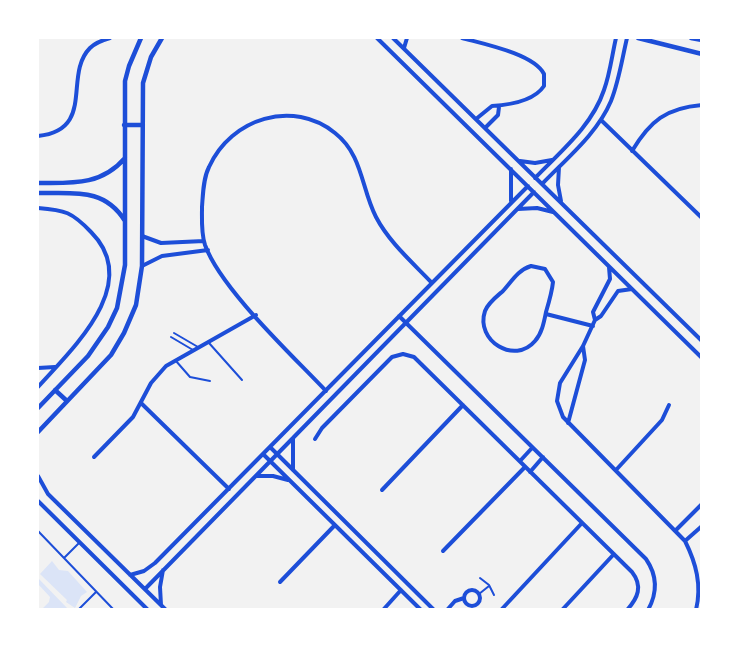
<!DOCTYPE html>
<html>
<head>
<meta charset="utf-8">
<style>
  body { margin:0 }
  #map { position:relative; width:739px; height:647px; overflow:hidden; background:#f2f2f2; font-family:"Varela Round",sans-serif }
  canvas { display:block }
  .frame { position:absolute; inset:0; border:39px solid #fff; pointer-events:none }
</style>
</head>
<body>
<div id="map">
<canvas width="739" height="647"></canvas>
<div class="frame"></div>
</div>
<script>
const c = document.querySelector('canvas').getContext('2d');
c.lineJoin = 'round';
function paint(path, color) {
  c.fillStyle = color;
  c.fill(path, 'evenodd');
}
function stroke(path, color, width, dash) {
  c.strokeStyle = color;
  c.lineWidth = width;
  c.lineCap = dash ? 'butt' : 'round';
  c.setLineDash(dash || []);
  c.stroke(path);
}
paint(new Path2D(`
  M52,561L59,570L68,571L87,592L81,596L75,608L66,602L67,600L40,574Z
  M38,578L68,609H42L49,602L50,597L38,584Z`), '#dbe4f7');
stroke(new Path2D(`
  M174,333L198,347
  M171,337L193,350
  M209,343L242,380
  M176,361L190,377L210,381
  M38,531L114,610
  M64,558L80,542
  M480,578L489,585L494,595
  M479,594L489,586
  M78,610L96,592`), '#1d4ed8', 2);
stroke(new Path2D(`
  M377,38L702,358
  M393,38L702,341
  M462,38C484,44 534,54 544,74V86C534,101 508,105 492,106L476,119
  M404,48L407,38
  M601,120L702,218
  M485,128L498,115L499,107
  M38,136C96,130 63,75 90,48C95,43 103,40 110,38
  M632,151C650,121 666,108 702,105
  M520,161L535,163L552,160
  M559,167L558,185L561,201
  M535,178C561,151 592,126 604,90C610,74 612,55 616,38
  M542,184C567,158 597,134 611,101C619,81 622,59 627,38
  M511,201V169
  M38,208C65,210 72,212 91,232C143,284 72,349 38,387
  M518,209L537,208L553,212
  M142,236L161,243L204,241
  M142,266L162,256L208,250
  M531,266L545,269L553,282C552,292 549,302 546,312C544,322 542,333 535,341C515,365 475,341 485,311C488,303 496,297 503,291C512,281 518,270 531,266Z
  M632,289L618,291L601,316L595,320L583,346L560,383L557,401L563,417L685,541C696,563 702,585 696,610
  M546,314L593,326
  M399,316L646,559C657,575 658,592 648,610
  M595,320L593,312L610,279L609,267
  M38,368L55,367
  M326,391C292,355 221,289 205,245C201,233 202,220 202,207C203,194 203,179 209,167C231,118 293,99 335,133C363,155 361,188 376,217C389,242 412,262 432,283
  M141,403L229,489
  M568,423L585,360L583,346
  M315,439L322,428L392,357L403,354L414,357L632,572C643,586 638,598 627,610
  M270,447L434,610
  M263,454L421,610
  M94,457L133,417L151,383L166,366L256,315
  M520,461L532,448
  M293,470V438
  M616,470L662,420L669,405
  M530,472L543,457
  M38,476L48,494L166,610
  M256,476H273L288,480
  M382,490L463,405
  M38,501L148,610
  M676,530L702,504
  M685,541L702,526
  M443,551L525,467
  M130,575L144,571L155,563L528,186
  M280,582L335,525
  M145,589L534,192
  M464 598a8 8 0 1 1 16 0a8 8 0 1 1-16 0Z
  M161,605L160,587L163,570
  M383,610L401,590
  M447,610L455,601L464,598
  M501,610L582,523
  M562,610L614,554`), '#1d4ed8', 4);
stroke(new Path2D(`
  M638,38L702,54
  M691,38L702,40
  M124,125H141
  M38,183C71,183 101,186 125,158
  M38,193C73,194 104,187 125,221
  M55,390L67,401
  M38,408L88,356L108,327L117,308L125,265V81L129,66L141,38
  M38,432L111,355L124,333L136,305L142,266L143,83L151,57L162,38`), '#1d4ed8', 4.5);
</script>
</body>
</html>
